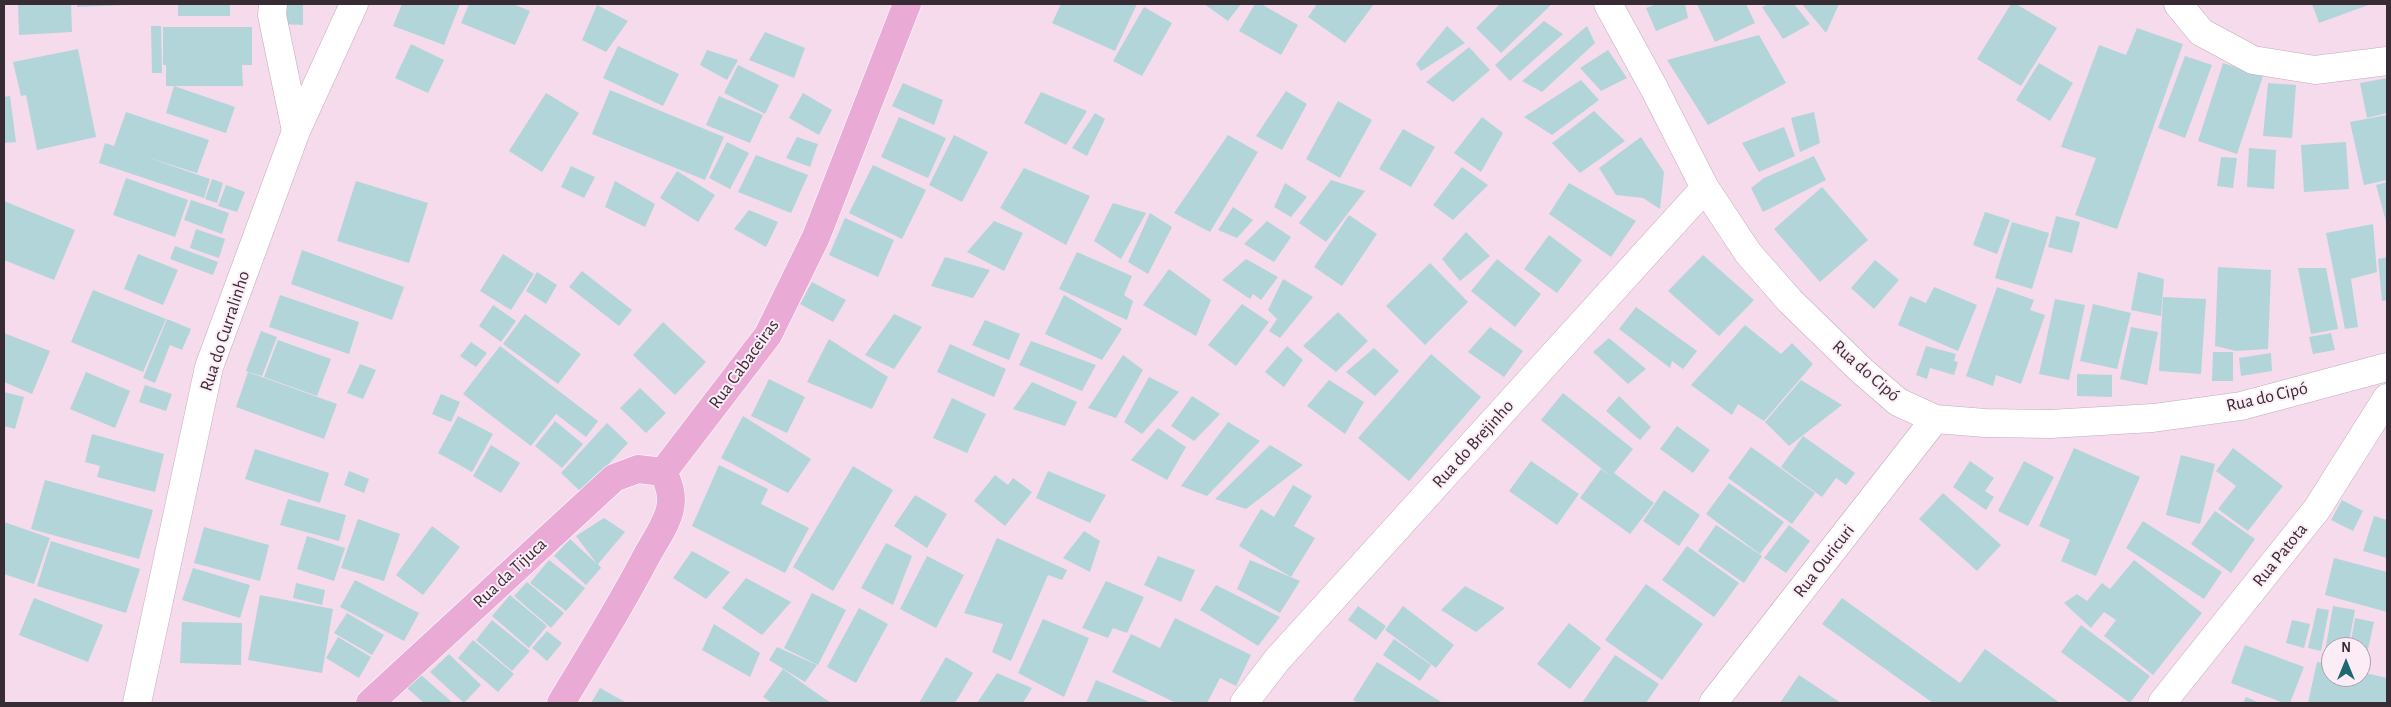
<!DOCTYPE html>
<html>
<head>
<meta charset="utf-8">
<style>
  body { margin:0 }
  #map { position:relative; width:2391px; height:707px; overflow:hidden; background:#f6dbec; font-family:"Alegreya Sans",sans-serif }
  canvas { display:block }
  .frame { position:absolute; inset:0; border:5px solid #372c33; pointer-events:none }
  .north { position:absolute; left:2321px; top:637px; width:50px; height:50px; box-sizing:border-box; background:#fcecf6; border:1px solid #ad9fa8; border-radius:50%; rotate:0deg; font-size:14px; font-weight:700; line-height:20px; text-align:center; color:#372c33 }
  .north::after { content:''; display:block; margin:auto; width:18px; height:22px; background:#1e6971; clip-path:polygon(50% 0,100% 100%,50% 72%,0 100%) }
</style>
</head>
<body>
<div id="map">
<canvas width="2391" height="707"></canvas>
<div class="frame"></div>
<div class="north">N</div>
</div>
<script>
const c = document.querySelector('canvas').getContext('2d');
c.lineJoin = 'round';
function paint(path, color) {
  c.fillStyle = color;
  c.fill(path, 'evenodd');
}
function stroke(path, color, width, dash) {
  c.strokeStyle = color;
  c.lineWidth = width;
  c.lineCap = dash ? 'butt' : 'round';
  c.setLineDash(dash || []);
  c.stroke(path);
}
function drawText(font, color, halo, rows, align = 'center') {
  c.font = font + ' "Alegreya Sans",sans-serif';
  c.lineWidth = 4;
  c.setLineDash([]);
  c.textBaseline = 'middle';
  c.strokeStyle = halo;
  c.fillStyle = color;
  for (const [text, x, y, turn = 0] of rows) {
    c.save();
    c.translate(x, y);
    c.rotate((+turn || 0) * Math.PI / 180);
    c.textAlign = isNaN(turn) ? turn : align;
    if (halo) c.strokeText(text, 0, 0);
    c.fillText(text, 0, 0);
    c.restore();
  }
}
paint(new Path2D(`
  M18,4H71L72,32L19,35Z
  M77,4H125V5L77,7Z
  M178,4H230V16H178Z
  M281,4H303V25L281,24Z
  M402,4H460L444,45L393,26Z
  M469,4H513L530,11L515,45L461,23Z
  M1061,4H1137L1115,51L1052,23Z
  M1204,4H1241L1228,21Z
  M1255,4H1261L1298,25L1281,55L1239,31Z
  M1317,4H1374L1345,43L1308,17Z
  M1500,4H1552L1501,53L1476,28Z
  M1657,4H1685L1688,18L1656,31L1646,8Z
  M1697,4H1746L1755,23L1715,42Z
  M1769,4H1794L1810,24L1783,39L1762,7Z
  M1802,4H1839L1826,33Z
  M2011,4H2016L2057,28L2021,86L1977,59Z
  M2312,4H2371L2319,23Z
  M597,5L628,21L606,52L582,40Z
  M1144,7L1172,23L1142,76L1113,61Z
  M1544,21L1563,34L1510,81L1495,65Z
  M151,26H161L162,73H152Z
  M1447,26L1465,43L1421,71L1416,64Z
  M1587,26L1595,43L1542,92L1522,81Z
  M163,27H252V65H242L243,86H166V65H163Z
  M2137,28L2183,44L2117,229L2075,215L2096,158L2061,147L2099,45L2126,55Z
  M765,32L805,48L794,78L749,60Z
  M1759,35L1786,83L1708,125L1667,60Z
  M411,44L444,60L428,93L395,78Z
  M618,46L679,74L663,106L603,78Z
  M1469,47L1490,70L1453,102L1426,82Z
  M78,49L96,137L37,150L26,95L21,96L13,62Z
  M707,50L738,60L727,80L700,65Z
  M1608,50L1627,78L1601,91L1580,68Z
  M2185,56L2212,65L2185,138L2158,128Z
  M2039,63L2073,83L2050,121L2016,100Z
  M2223,63L2263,76L2237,154L2198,141Z
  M738,65L779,85L765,114L724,93Z
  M2387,78V113L2367,118L2360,83Z
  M1581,80L1599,100L1552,135L1524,117Z
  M903,83L943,100L934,125L892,106Z
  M2268,83L2296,85L2292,138L2263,136Z
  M174,86L235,107L226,133L166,113Z
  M610,90L724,137L705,180L592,134Z
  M1286,91L1307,104L1282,150L1256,136Z
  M1041,92L1087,111L1066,145L1024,123Z
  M546,93L579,113L542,172L509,151Z
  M803,93L832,110L819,135L789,118Z
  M10,96L16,142L4,143V97Z
  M719,96L763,115L750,143L706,125Z
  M1338,101L1372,120L1340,178L1306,159Z
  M1594,111L1625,141L1580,173L1552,143Z
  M126,112L209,140L197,173L146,157L210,179L204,198L99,163L105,143L114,146Z
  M1814,112L1820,143L1800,152L1791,118Z
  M1095,113L1105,119L1087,156L1072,148Z
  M2387,115V180L2364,185L2350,122Z
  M899,117L946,138L928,178L881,157Z
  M1482,117L1503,133L1481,172L1454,153Z
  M1784,127L1795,156L1759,172L1742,143Z
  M1403,129L1435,147L1411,187L1379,169Z
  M954,135L988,152L962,202L929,185Z
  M1228,135L1258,152L1210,232L1174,213Z
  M797,137L818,144L810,167L786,158Z
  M1641,137L1664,172L1660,209L1643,198L1616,195L1599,168Z
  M727,142L749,153L730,189L709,178Z
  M2346,142L2349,189L2304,192L2301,145Z
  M2249,148L2276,150L2274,189L2247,187Z
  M756,155L808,175L791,213L738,192Z
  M1814,156L1826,180L1763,212L1751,188L1764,178Z
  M2221,157L2237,158L2233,188L2217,186Z
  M873,165L926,190L902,239L849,213Z
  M571,166L595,177L584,198L561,187Z
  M1462,167L1488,185L1453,220L1433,205Z
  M1024,168L1090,196L1066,245L1000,208Z
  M677,171L715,195L698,222L660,198Z
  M126,178L188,200L175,237L113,215Z
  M212,179L223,183L217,203L205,199Z
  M1331,180L1365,191L1326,242L1299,223Z
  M356,181L428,203L409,263L337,241Z
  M615,181L655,204L645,227L605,207Z
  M2387,182V225L2376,185Z
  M1285,183L1307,197L1291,217L1274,207Z
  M1569,183L1636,221L1611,257L1549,214Z
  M226,185L245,192L237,212L218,206Z
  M1822,187L1868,240L1820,282L1774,229Z
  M191,200L229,213L222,234L184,220Z
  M4,201L75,230L54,280L4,260Z
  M1113,203L1146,213L1121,259L1094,241Z
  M1233,207L1253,220L1237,238L1218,230Z
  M749,210L778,222L766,247L734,229Z
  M1985,212L2010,220L1997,254L1973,245Z
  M1150,213L1172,227L1148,274L1128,262Z
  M1349,215L1377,234L1342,286L1314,267Z
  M2056,216L2080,222L2072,253L2048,247Z
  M845,218L894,240L878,277L829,255Z
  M994,221L1023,233L1004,271L967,252Z
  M1267,221L1291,237L1274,262L1244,244Z
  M2012,222L2049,233L2032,289L1995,278Z
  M2373,224L2377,272L2351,279L2358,327L2345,329L2326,233Z
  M196,229L225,239L219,258L190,248Z
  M1466,232L1490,256L1460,281L1442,259Z
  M1549,235L1582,260L1557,293L1524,269Z
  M175,246L218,262L213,275L170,259Z
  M302,250L404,287L392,320L291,284Z
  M1077,252L1132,276L1124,295L1133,301L1127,320L1059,289Z
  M138,254L178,270L163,305L124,289Z
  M503,254L534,274L511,310L480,291Z
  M1703,255L1754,300L1719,336L1668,291Z
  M945,257L990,270L973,298L931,286Z
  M2387,257V300L2382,301L2378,259Z
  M1246,259L1278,277L1261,300L1253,294L1250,299L1222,280Z
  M1497,259L1541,294L1515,327L1471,291Z
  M1875,260L1899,280L1874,309L1851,288Z
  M1430,263L1468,302L1425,345L1386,306Z
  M2218,267L2271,270L2268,349L2236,351L2215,346Z
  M2298,268H2326L2338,329L2311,334Z
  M1169,269L1211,300L1196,336L1143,305Z
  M582,271L632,310L619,326L569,287Z
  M537,272L557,285L546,304L526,291Z
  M2138,272L2164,279L2161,316L2131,310Z
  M1283,279L1313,297L1280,338L1269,331L1277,319L1268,310Z
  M812,282L846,300L833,322L800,304Z
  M1934,287L1977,305L1958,351L1898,325L1910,296L1926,303Z
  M1997,287L2034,300L2030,310L2045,315L2021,384L1996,375L1993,386L1966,376Z
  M93,290L166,319L143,372L71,342Z
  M280,295L359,322L349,354L269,327Z
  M1064,295L1122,329L1102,360L1045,334Z
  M2163,297L2206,299L2201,374L2159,371Z
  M2055,299L2085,305L2069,380L2039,374Z
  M1242,304L1269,322L1236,366L1208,345Z
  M2093,304L2131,313L2117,369L2080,361Z
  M493,305L516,321L501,342L479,326Z
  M1636,307L1697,351L1683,369L1672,361L1670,368L1619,329Z
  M1338,312L1368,341L1336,372L1303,346Z
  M525,314L581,354L558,384L503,344Z
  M894,314L922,327L894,369L865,355Z
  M167,319L191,329L182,350L170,345L155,383L143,378Z
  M985,320L1020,334L1009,360L972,345Z
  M663,322L706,362L675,395L633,355Z
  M1745,325L1781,354L1792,343L1813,364L1764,421L1738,404L1732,415L1691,385Z
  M1490,327L1523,351L1504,377L1468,352Z
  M2131,327L2158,332L2147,385L2120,379Z
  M261,331L277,337L262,376L246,371Z
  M4,333L50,351L32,394L4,382Z
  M2331,333L2335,350L2313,354L2309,337Z
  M1609,338L1646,369L1628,384L1593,352Z
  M829,339L888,377L872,409L807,382Z
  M278,340L331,359L317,396L264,377Z
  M1031,341L1096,365L1082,391L1019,365Z
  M471,342L487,353L476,367L460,356Z
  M950,344L1006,369L994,397L937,372Z
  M500,346L598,421L586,437L556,414L531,446L463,394Z
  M1287,346L1303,360L1284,387L1265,372Z
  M1926,346L1956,354L1954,361L1958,362L1954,375L1930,368L1927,379L1916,375Z
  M1374,348L1399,371L1375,396L1346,372Z
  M2213,352H2233V381H2212Z
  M2271,353L2272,371L2241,376L2239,358Z
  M1431,354L1481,397L1409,481L1358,438Z
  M1123,355L1143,370L1116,418L1088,408Z
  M360,364L376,370L363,399L347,393Z
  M86,372L130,391L115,428L70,409Z
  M248,372L337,404L324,439L236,407Z
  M2077,374L2112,375V397L2077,396Z
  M1149,377L1179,392L1142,434L1124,422Z
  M769,379L805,397L787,433L751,416Z
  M1329,380L1364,402L1345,434L1307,406Z
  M1801,380L1842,405L1789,446L1765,422Z
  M1032,382L1077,402L1065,426L1013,409Z
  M145,385L172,394L166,411L139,402Z
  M640,388L666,413L646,433L620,408Z
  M4,392L24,397L15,429L4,426Z
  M1563,393L1633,449L1614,473L1654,503L1630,534L1580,498L1601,469L1612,477L1541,420Z
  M441,394L460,402L451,422L432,414Z
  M1192,396L1220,414L1194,441L1171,426Z
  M1619,396L1651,427L1640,440L1606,411Z
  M952,398L986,414L967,453L933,438Z
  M458,416L493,434L472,472L438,453Z
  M743,416L811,459L788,493L721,458Z
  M555,421L583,444L562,468L535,446Z
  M1228,422L1260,441L1207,496L1181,486Z
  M607,423L628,443L582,493L561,473Z
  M1677,426L1710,450L1693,473L1660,449Z
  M1158,428L1186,447L1167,480L1131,460Z
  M92,434L164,454L155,492L97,477L100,466L85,462Z
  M1803,436L1855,473L1846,485L1836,478L1822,497L1781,467Z
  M491,445L520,463L501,493L473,476Z
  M1270,445L1303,465L1246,509L1215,499Z
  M1751,447L1815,493L1792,524L1728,478Z
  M2074,448L2140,477L2096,576L2061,561L2070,540L2039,526Z
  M2233,448L2283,486L2248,531L2218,509L2236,486L2216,471Z
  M255,449L329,473L320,503L245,479Z
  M2181,455L2215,464L2200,524L2166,515Z
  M1531,461L1579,494L1557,525L1509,491Z
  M1970,461L1994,478L1985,491L1994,497L1986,510L1953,487Z
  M2024,461L2054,477L2028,526L1998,511Z
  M719,465L768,489L761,504L809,528L785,573L692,526Z
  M853,466L893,490L833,591L793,567Z
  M349,471L369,479L364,493L344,485Z
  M1048,471L1106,495L1090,523L1036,498Z
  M995,475L1008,485L1013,478L1032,492L1005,526L974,501Z
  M45,480L153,510L139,559L31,529Z
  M1729,483L1784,522L1760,554L1706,514Z
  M1293,485L1312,496L1294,526L1315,538L1291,577L1239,546L1261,509L1274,517Z
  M1664,490L1700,515L1679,546L1643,521Z
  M1943,493L2001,545L1977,571L1919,519Z
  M915,495L947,514L927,548L894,526Z
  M288,499L346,515L339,541L280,525Z
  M2342,500L2363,511L2353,531L2331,520Z
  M2215,511L2255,539L2231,573L2191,544Z
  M2374,516L2387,520V558L2363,551Z
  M604,518L625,532L598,564L601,568L586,585L554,556L570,539L597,564L576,536Z
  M358,519L400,534L384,581L341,568Z
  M2143,521L2222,572L2204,599L2126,548Z
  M4,522L50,538L34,584L4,574Z
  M1716,525L1762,556L1744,583L1698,551Z
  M1789,525L1810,541L1786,573L1764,558Z
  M432,526L460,547L423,595L396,575Z
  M204,527L269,545L260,581L194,563Z
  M1084,531L1100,541L1090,572L1063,558Z
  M307,536L345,548L334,581L297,569Z
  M997,538L1067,570L1062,580L1048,575L1011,661L992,652L1003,624L964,613Z
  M51,541L140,569L126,613L37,586Z
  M886,543L912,556L893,605L861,588Z
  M1687,546L1739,583L1714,617L1662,580Z
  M692,551L730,572L706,599L673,578Z
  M927,556L964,575L936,628L900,609Z
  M1158,556L1195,570L1181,602L1144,585Z
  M2334,558L2387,572V612L2325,595Z
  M549,560L585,588L566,611L530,583Z
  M1250,560L1300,581L1280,613L1237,589Z
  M2134,560L2202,613L2153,675L2104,636L2116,620L2104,612L2091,628L2064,603L2077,594L2087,601L2102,583L2110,589Z
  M193,568L250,585L240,618L182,600Z
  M746,578L791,602L762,635L722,608Z
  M355,580L419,613L404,641L340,607Z
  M1106,581L1144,597L1127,633L1113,628L1108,638L1082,628Z
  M527,582L564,613L551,628L514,596Z
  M296,583L325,590L322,605L293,598Z
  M1646,584L1703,624L1662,680L1605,640Z
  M1216,585L1280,617L1258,646L1200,610Z
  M1465,586L1505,608L1476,632L1441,610Z
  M812,593L846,610L818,665L784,648Z
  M260,595L333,609L322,673L248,660Z
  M510,595L547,626L529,648L492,616Z
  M34,598L103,625L88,662L19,635Z
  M1842,598L1960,683L1985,649L2060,703H1933L1822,624Z
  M1358,606L1386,626L1376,640L1348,620Z
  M1403,606L1454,645L1436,668L1385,630Z
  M2333,606L2355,610L2348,647H2331V652L2325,651Z
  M859,608L888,624L856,683L827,667Z
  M2317,608L2329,610L2321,651L2308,648Z
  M347,613L384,635L372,655L334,633Z
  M1175,618L1251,655L1236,686L1220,678L1207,703H1176L1112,672L1131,634L1160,648Z
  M2355,618L2374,622L2366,658L2361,657V647H2350Z
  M1043,619L1089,638L1064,697L1018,673Z
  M492,620L530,651L512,671L476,640Z
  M2292,620L2310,624L2304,648L2286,643Z
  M182,622L242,623L241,665L180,663Z
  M1569,623L1601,648L1570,689L1537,664Z
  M714,624L760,653L750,677L702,650Z
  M2081,625L2150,676L2130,703L2061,652Z
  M547,631L562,643L547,661L532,648Z
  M338,637L371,657L359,678L326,658Z
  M1394,639L1431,665L1420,681L1383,655Z
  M473,640L514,674L498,692L458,658Z
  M2245,645L2304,667L2290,703H2284L2231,683Z
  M777,647L817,665L805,682L769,660Z
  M449,654L481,685L464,703L430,672Z
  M1615,655L1659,684L1646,703H1582Z
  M946,657L973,673L955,703H919Z
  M1377,662L1443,703H1358L1353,700Z
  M2317,662L2331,665V677H2361V672L2387,678V703H2308Z
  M783,669L805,685L831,703H772L763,697Z
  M997,673L1032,688L1023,703H977Z
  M420,674L453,703H424L407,688Z
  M1799,675L1841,703H1780Z
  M1096,680L1152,703H1086Z
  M600,688L627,703H591Z
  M2246,697L2260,703H2243Z`), '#b2d5d9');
const minor = new Path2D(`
  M273,4L272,15L296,131
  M1608,4L1654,88L1705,188L1748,253L1790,301L1861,370L1898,402L1935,419L1985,423L2050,424L2153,418L2241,406L2387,367
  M2178,4L2201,32L2253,60L2315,70L2387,61
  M137,703L209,367L296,131L354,4
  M1244,703L1277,660L1705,188
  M1713,703L1935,419
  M2162,703L2317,509L2387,398`);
const major = new Path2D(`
  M663,472L768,335L816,237L907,4
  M370,703L614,478L638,469L663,472
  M561,703C590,655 620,607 646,557C654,542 666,526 670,509C673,495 669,484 663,472`);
stroke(minor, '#c4aabb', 29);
stroke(major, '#fff', 29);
stroke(minor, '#fff', 28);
stroke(major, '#e9abd6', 28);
drawText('18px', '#372c33', '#fcecf6', [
  ["Rua do Curralinho",225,331,-72],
  ["Rua Cabaceiras",744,364,-54],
  ["Rua do Cipó",1866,371,41],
  ["Rua do Cipó",2267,397,-13],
  ["Rua do Brejinho",1473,444,-48],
  ["Rua Patota",2280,555,-51],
  ["Rua Ouricuri",1824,561,-52],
  ["Rua da Tijuca",510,573,-43]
]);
</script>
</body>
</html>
